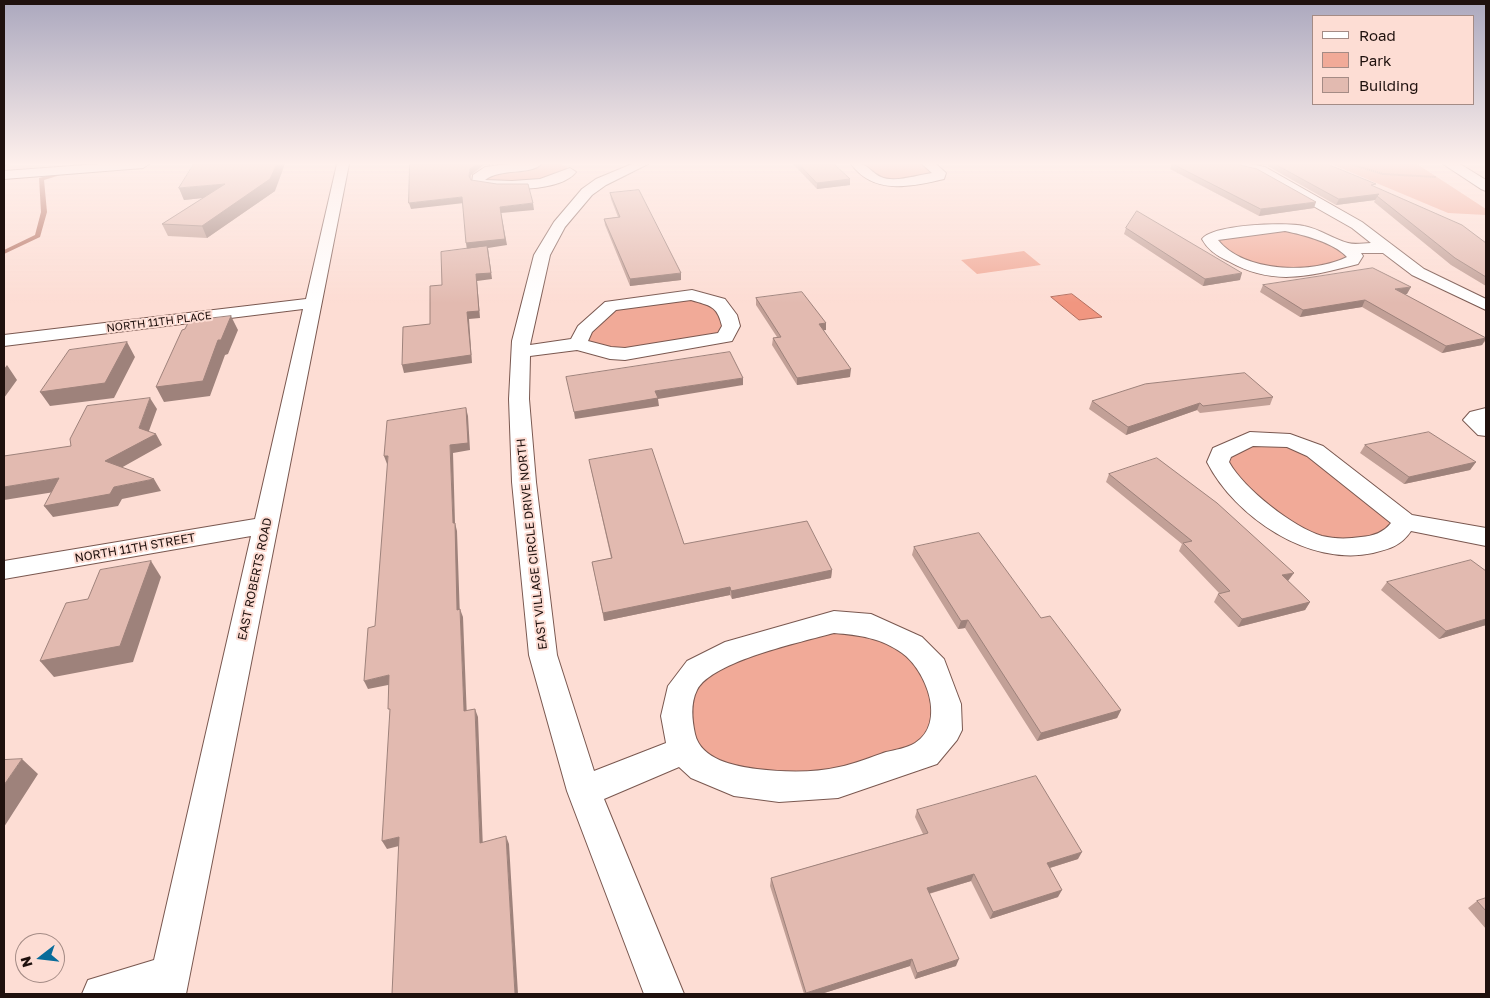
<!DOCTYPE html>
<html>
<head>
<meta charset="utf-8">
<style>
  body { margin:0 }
  #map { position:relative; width:1490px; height:998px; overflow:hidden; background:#fdddd4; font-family:"Golos Text",sans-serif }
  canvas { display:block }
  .frame { position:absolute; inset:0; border:5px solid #1f110e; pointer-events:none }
  .legend { position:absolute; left:1312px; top:15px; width:162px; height:90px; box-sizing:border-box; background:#fdddd4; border:1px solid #a48b85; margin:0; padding:6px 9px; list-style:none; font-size:15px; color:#1f110e }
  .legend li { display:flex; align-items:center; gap:10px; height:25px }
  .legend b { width:25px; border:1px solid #a48b85 }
  .north { position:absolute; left:15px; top:933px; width:50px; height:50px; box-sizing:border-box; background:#fdddd4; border:1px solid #a48b85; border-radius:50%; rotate:254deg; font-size:14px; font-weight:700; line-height:20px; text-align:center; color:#1f110e }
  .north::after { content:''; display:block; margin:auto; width:18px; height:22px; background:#096c9a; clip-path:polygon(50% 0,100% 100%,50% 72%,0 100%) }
</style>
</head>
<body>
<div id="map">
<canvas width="1490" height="998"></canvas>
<div class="frame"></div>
<ul class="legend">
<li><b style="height:6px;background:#fff"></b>Road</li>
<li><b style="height:14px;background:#f1aa98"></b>Park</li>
<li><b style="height:14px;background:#e2bab0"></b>Building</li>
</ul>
<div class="north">N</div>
</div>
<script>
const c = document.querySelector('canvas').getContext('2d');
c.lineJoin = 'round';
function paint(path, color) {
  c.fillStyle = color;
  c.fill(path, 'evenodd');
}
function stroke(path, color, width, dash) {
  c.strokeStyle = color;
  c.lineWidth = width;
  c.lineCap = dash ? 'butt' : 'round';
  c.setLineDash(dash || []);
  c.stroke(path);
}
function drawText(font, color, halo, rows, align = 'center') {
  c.font = font + ' "Golos Text",sans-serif';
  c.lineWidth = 4;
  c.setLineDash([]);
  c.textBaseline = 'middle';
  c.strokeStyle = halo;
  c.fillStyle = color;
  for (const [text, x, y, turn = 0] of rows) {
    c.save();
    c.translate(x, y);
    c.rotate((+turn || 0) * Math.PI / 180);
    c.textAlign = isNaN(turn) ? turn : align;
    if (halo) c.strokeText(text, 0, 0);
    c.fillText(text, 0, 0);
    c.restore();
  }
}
paint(new Path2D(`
  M535,164H559L567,167L570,172L557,179L487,185L481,173L502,168Z
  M857,164H928L940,173C902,181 889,192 857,164Z
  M1331,164H1417L1486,209V215L1448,213Z
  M1266,227L1304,230L1355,256L1321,268L1263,271L1213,246L1217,235Z
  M1024,251L1041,265L977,274L961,260Z
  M692,295L719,303L725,337L625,354L578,344L611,306Z
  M1250,439L1290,441L1392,509L1393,537L1318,544L1226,480L1221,453Z
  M834,622L912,645L946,730L838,783L703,768L683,686L697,669Z`), '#f1aa98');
const water = new Path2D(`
  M1072,294L1102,317L1079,320L1051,297Z`);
paint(water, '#f19680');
stroke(water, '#b26e5e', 1);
paint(new Path2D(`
  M65,171H67V173L44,180L47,212L40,237L4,254V250L35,235L41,212L39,178Z`), '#b26e5e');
const street = new Path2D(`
  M99,164H149L143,168L4,179V171Z
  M337,164H349L186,994H82L88,980L154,960L251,536L4,579V561L255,519L303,309L4,346V335L306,299Z
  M509,164H541C532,175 500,168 485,180L512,181L540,179L570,168L576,172C560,193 498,191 474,185L472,182L473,175L485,167Z
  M632,164H648L606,185L592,195L565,227L550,255L530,345L571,339L578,326L605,302L692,290L725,299L737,315L740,326L732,341L625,360L610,359L577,350L530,356L529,399L536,482L557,655L594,771L666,743L661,716L668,686L687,661L725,642L834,611L871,614L922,637L944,659L961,704L962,730L957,740L937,764L838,798L779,802L734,796L691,778L679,767L604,799L684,994H644L567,791L529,655L512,482L509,399L512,341L534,255L554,222L582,189L596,179ZM691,300C710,306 717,305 722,326L718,333L625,348L611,347L588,341L592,332L616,310ZM834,633C859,635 881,638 902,653C926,670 947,723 915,743C907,748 895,750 886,752C871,757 855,764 839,767C814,773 782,772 757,769C735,766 701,760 695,734C692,720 690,704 697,690C712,661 802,642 834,633Z
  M851,164C869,162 867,170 881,177C894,183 918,175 932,173L922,164H936L946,173L944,179C910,187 874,195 851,164Z
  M1230,164H1250L1265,167L1362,222L1424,269L1486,299V310L1412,275L1383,253H1361L1363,256L1358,264C1310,276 1274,287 1228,261C1217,256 1208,250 1202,239C1213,224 1286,222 1304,226C1320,229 1333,239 1348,243C1355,245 1364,243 1371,243L1352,228L1255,173L1232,167ZM1285,231C1304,235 1333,242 1347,257C1313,274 1244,273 1218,240Z
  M1486,408V436L1478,435L1463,420L1470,412Z
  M1250,432L1290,434L1323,446L1412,515L1486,528V546L1411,531C1401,546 1389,549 1373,553C1309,567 1235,517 1207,462L1213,448ZM1253,446L1287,447L1307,456L1391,523C1383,533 1373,536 1361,537C1348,539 1334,539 1322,536C1293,527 1244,489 1229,462L1231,457Z`);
const secondary = new Path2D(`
  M1443,164H1460L1486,180V191L1481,189Z`);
stroke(street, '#7a5850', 2);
stroke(secondary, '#7a5850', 2);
stroke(new Path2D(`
  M1350,164L1383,174L1436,177`), '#977f79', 2, [1, 1]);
paint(street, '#fff');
paint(secondary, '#fff');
paint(new Path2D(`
  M793,164H834L850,185L817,189Z
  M1172,164L1314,208L1259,216L1170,169Z
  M1248,164H1327L1486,243V286L1451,265L1374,202L1375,200L1336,205L1266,165Z
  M179,188L275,191L207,238L168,236L162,224L203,198L184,200Z
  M610,193L681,280L630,286L605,225L604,219L618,217L611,199Z
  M1126,228L1240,280L1203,286L1124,234Z
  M1263,285L1407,294H1404L1486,338V340L1482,345L1442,353L1362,307L1300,317L1260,292Z
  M756,298L826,323V330H823L850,377L797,385L772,345L773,338L777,337L756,305Z
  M1273,397L1270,405L1200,413L1197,410L1126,435L1089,409L1092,401Z
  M1365,445L1476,462L1470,470L1404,484L1360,453Z
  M589,460L684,544L832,570L831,578L732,599L730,595L604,621L592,562L611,558Z
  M1109,474L1288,581L1310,602L1305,610L1238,627L1214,602L1218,594H1220L1179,551L1182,544L1106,482Z
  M914,547L1041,618L1121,710L1117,718L1037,741L965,628L958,629L912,555Z
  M1387,582L1486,625L1439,639L1381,590Z
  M917,810L1078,859L1050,868L1058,897L990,919L971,881L929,894L956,966L915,979L910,966L821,994H804L770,886L771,878L923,834L915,817Z
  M1486,898V929L1468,908L1477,901Z`), '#c2a097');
paint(new Path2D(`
  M4,164H9L4,168Z
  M277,164H285L275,191L207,238L202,226Z
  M477,164H504L484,165L471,175L470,182L469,176L470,169Z
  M850,179V185L817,189V183Z
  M225,184L230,195L184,200L179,188Z
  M1379,194L1375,200L1336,205L1339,199Z
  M462,197L464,203L411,209L409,203Z
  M1316,202L1314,208L1259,216L1261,209Z
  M533,203L534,210L501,213L507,245L488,248L492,279L477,281L480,318L469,319L472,363L404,373L402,365L467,312V250L466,243L500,207Z
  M681,273V280L630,286V279Z
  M1242,273L1240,280L1203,286L1205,279Z
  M1411,287L1407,294L1391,296L1395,289Z
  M1365,300L1362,307L1300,317L1303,310Z
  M231,316L238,330L228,354L225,355L210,396L164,402L156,387L218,340Z
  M826,323V330L818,331L819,324Z
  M1486,338L1482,345L1442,353L1446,346Z
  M127,342L135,357L114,398L50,406L40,392Z
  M7,365L17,380L4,398V369Z
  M851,369L850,377L797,385V378Z
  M743,378V385L658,399L659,406L575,419L574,412L655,391Z
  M150,398L157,409L146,439L156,434L162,445L112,473L105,461L139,428Z
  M1200,403L1197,410L1126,435L1128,427Z
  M466,408L468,416L470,450L453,453L455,523L457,531L460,618L457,610L453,523L450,445Z
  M384,456H388L387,464Z
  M1476,462L1470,470L1404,484L1409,477Z
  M59,478L67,490L4,500V487Z
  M154,479L161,491L122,499L118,506L53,517L44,506L114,487Z
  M151,561L161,577L133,662L54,677L40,661Z
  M832,570L831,578L732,599L731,591Z
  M1294,573L1288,581L1277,583L1282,575Z
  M730,587V595L604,621L603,613Z
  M1310,602L1305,610L1238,627L1242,619Z
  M460,609L463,617L467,719L464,711Z
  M1486,619V625L1439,639L1446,631Z
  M968,620L965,628L958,629L961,621Z
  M389,675L393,684L368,689L364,681Z
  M475,709L478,717L483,850L480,843Z
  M1121,710L1117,718L1037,741L1041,733Z
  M22,759L38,774L4,827V785Z
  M506,836L509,844L518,994H515Z
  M399,837L403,845L387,849L382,841Z
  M1082,852L1078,859L1043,870L1047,863Z
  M974,874L971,881L924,895L927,888Z
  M1062,890L1058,897L990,919L993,912Z
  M912,959L910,966L821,994H806V993Z
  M959,959L956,966L915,979L917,973Z`), '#9e827b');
const building = new Path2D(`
  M194,164H277L270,179L202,226L162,224L225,184L179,188Z
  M410,164H477L470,169L469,176L471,180L497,184H528L533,203L500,207L505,239L466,243L462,197L409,203Z
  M799,164H834L850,179L817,183Z
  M1173,164H1236L1257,169L1316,202L1261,209Z
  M1275,164H1327L1376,184L1371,185L1462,225L1486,243V277L1455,258L1377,196L1379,194L1339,199Z
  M639,190L681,273L630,279L604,219L620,217L610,193Z
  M1137,211L1242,273L1205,279L1126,228Z
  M487,246L491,273L476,274L479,311L467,312L471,355L402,365L403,327L430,324V286L442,285L441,252Z
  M1373,268L1411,287L1395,289L1486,338L1446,346L1365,300L1303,310L1263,285Z
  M802,292L826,323L819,324L851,369L797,378L773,338L781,337L756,298Z
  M231,316L221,340H218L203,381L156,387L182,330L185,329L189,321Z
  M127,342L105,383L40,392L69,350Z
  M730,352L743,378L655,391L658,398L574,412L566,377Z
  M1245,373L1273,397L1203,406L1200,403L1128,427L1092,401L1145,384Z
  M150,398L139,428L156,434L105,461L154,479L114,487L110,494L44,506L59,478L4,487V456L71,446L70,439L87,406Z
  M466,408L468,443L450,445L453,523H455L457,610L460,609L464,711L475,709L480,843L506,836L515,994H392L399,837L382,841L390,709H388L389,675L364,681L368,628L375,626L388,456H384L387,421Z
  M1429,432L1476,462L1409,477L1365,445Z
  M652,449L684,544L807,521L832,570L731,591L730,587L603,613L592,562L612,558L589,460Z
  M1157,458L1217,503L1294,573L1282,575L1310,602L1242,619L1218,594L1230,591L1183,543L1192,541L1109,474Z
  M979,533L1041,618L1050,616L1121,710L1041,733L968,620L961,621L914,547Z
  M1471,560L1486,571V619L1446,631L1387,582Z
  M151,561L120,646L40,661L66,603L88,599L100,570Z
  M22,759L4,785V760Z
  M1036,776L1082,852L1047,863L1062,890L993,912L974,874L927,888L959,959L917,973L912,959L806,993L771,878L928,833L917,810Z
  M1486,898V911L1477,901Z`);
paint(building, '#e2bab0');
stroke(building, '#9e827b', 1);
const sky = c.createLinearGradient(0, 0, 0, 303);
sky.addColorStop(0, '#aba8be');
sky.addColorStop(0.54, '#fef0ec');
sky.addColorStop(1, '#fef0ec00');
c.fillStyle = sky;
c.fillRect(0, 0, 1490, 303);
drawText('11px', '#1f110e', '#fdddd4', [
  ["NORTH 11TH PLACE",159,322,-7]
]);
drawText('12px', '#1f110e', '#fdddd4', [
  ["EAST VILLAGE CIRCLE DRIVE NORTH",532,544,-96],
  ["NORTH 11TH STREET",135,548,-10],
  ["EAST ROBERTS ROAD",255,579,-78]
]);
</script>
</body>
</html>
